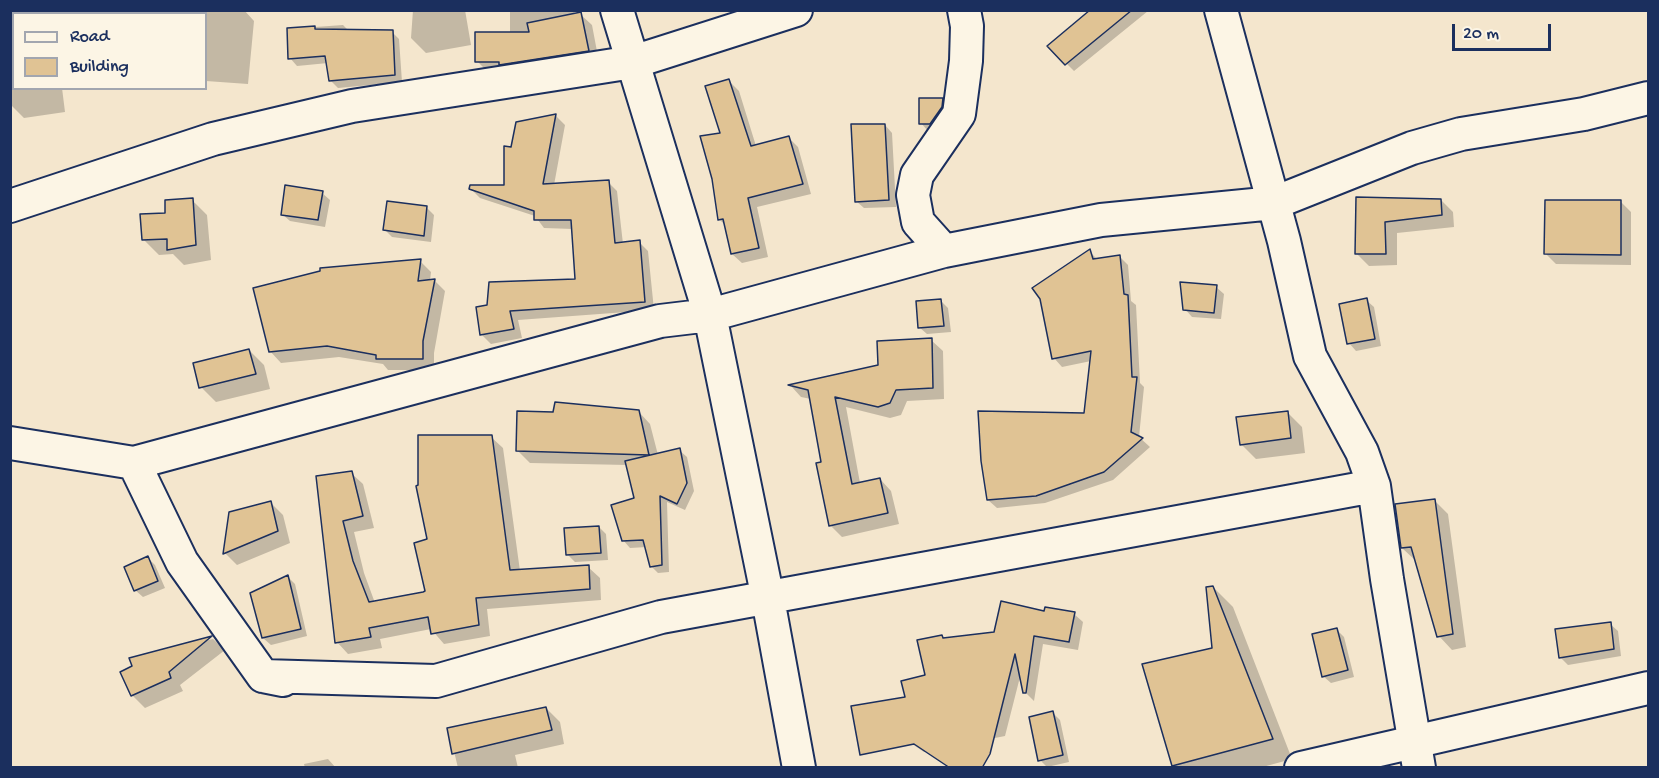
<!DOCTYPE html>
<html>
<head>
<meta charset="utf-8">
<style>
  body { margin:0 }
  #map { position:relative; width:1659px; height:778px; overflow:hidden; background:#f4e6cd; font-family:"Gochi Hand",sans-serif }
  canvas { display:block }
  .frame { position:absolute; inset:0; border:12px solid #1b2f5e; pointer-events:none }
  .legend { position:absolute; left:12px; top:12px; width:195px; height:78px; box-sizing:border-box; background:#fcf5e5; border:2px solid #a2a6af; margin:0; padding:8px 10px; list-style:none; font-size:18px; color:#1b2f5e }
  .legend li { display:flex; align-items:center; gap:12px; height:30px }
  .legend b { width:30px; border:2px solid #a2a6af }
  .scale { position:absolute; left:1452px; top:24px; width:99px; height:27px; box-sizing:border-box; border:3px solid #1b2f5e; border-top:0; padding-left:8px; font-size:18px; line-height:21px; white-space:nowrap; color:#1b2f5e; -webkit-text-stroke:4px #fcf5e5; paint-order:stroke }
</style>
</head>
<body>
<div id="map">
<canvas width="1659" height="778"></canvas>
<div class="frame"></div>
<ul class="legend">
<li><b style="height:8px;background:#fcf5e5"></b>Road</li>
<li><b style="height:16px;background:#e0c394"></b>Building</li>
</ul>
<div class="scale">20 m</div>
</div>
<script>
const c = document.querySelector('canvas').getContext('2d');
c.lineJoin = 'round';
function paint(path, color) {
  c.fillStyle = color;
  c.fill(path, 'evenodd');
}
function stroke(path, color, width, dash) {
  c.strokeStyle = color;
  c.lineWidth = width;
  c.lineCap = dash ? 'butt' : 'round';
  c.setLineDash(dash || []);
  c.stroke(path);
}
paint(new Path2D(`
  M191,10H244L254,21L248,84L206,81V14H191Z
  M413,10H465L471,45L426,53L411,38Z
  M510,10H574L575,15L580,14L592,25L599,62L489,73L477,61L510,34Z
  M1093,10L1148,11L1074,71L1049,46Z
  M343,25L349,31L392,32L399,39L402,82L338,88L330,80L328,63L297,66L290,58L288,29Z
  M10,27H14V88H62L65,112L24,118L12,106Z
  M729,81L739,91L756,146L788,137L798,147L811,194L757,207L768,257L742,263L732,254L726,226L719,219L713,179Z
  M942,100L950,107L928,131L921,123Z
  M556,116L565,125L554,185L608,182L617,191L623,244L639,242L648,251L654,310L518,320L522,338L491,344L482,335L477,308L577,280L573,229L544,228L535,216L480,198L471,189L506,186L518,123Z
  M885,125L892,133L896,207L864,208L856,201Z
  M322,193L330,200L325,227L290,221L282,214Z
  M1358,199L1441,200L1453,212L1454,227L1397,233V265L1369,266L1357,254Z
  M192,200L207,215L211,260L184,265L173,254L159,255L144,240L167,215Z
  M1620,201L1631,212V265L1556,264L1545,253Z
  M427,208L434,215L431,242L392,237L384,229Z
  M1089,251L1098,260L1120,257L1128,265L1131,301L1136,305L1140,383L1144,387L1139,437L1150,447L1113,480L1045,503L997,508L988,500L1086,415L1091,361L1062,367L1054,358Z
  M420,261L431,272L430,281L434,280L445,291L434,353V370H388L383,364L339,357L281,363L270,351Z
  M1216,287L1224,294L1221,319L1192,317L1185,309Z
  M1366,300L1374,307L1381,346L1356,351L1349,343Z
  M941,301L948,308L951,332L927,334L919,327Z
  M931,340L943,351L944,399L907,401L901,415L890,418L846,407L860,483L880,479L891,491L899,524L842,537L830,525L811,399L801,397L791,386L879,366Z
  M249,350L264,365L270,389L216,402L201,387Z
  M638,411L650,424L658,455L679,450L687,457L694,491L685,510L667,502L669,572L658,573L651,566L647,547L630,548L623,540L636,500L628,465L530,463L518,451L555,413Z
  M1287,412L1302,427L1305,453L1256,459L1241,444Z
  M491,437L503,448L520,571L588,567L600,578L601,600L487,609L490,636L444,644L431,629L380,639L382,648L348,654L337,642L317,477L351,473L363,484L374,528L354,532L364,573L375,603L426,592L428,540Z
  M1647,455H1648V486L1647,485Z
  M1434,500L1448,514L1466,647L1452,650L1439,636L1416,561L1402,548Z
  M271,503L283,515L290,543L237,565L225,553Z
  M599,527L606,534L608,560L575,562L568,555Z
  M148,558L155,565L165,588L143,597L135,590Z
  M288,577L295,584L307,636L271,645L263,638Z
  M1213,587L1233,607L1292,759L1259,768H1175L1173,765L1213,649Z
  M1045,613L1074,614L1083,622L1078,650L1043,644L1034,701L1025,692L1021,673L1005,736L924,752L866,713L907,699L927,677L944,639L995,633Z
  M1610,624L1618,631L1621,656L1568,665L1561,658L1556,630Z
  M1336,629L1344,637L1354,677L1331,683L1323,676Z
  M213,639L225,650L180,685L183,691L145,708L132,695L134,667L131,659Z
  M546,708L560,722L564,744L515,755L518,768H458L449,730Z
  M1053,713L1060,720L1069,762L1047,767L1040,760Z
  M328,759L336,768H305L304,764Z`), '#0003');
const building = new Path2D(`
  M1090,10H1132L1065,65L1047,46Z
  M581,12L589,51L499,65V62H475V32H529L527,23Z
  M315,26V29L393,30L395,75L329,81L325,56L288,59L287,28Z
  M729,79L751,146L789,136L803,184L748,198L759,248L731,254L723,219L718,220L712,179L700,136L720,133L705,86Z
  M919,98H943L942,107L930,124H919Z
  M556,114L543,184L609,180L615,243L640,240L645,302L510,311L514,329L480,335L476,307L487,305L489,282L575,279L571,220H534V211L469,189L470,185H504V146L511,147L516,122Z
  M851,124H885L889,200L855,202Z
  M285,185L323,191L318,220L281,215Z
  M1356,197L1441,199L1442,215L1385,222L1386,254H1355Z
  M193,198L196,245L167,250V239L142,240L140,214L165,213V200Z
  M1545,200H1621V255L1544,254Z
  M387,201L427,206L424,236L383,230Z
  M1090,249L1093,259L1120,255L1124,294L1128,295L1132,377H1137L1131,432L1143,438L1104,472L1036,496L987,500L981,461L978,411L1084,413L1091,351L1052,359L1040,299L1032,288Z
  M421,259L418,281L435,279L423,341V359H376V355L327,346L269,352L253,288L320,271V268Z
  M1180,282L1217,285L1214,313L1183,310Z
  M1367,298L1375,339L1347,344L1339,304Z
  M941,299L944,326L918,328L916,301Z
  M932,338L933,388L896,390L890,403L878,407L835,397L852,484L880,478L888,513L829,526L816,463L821,462L808,390L788,385L878,365L877,341Z
  M249,349L256,374L199,388L193,363Z
  M555,402L639,410L649,455L516,451L517,411L553,412Z
  M1288,411L1291,438L1240,445L1236,417Z
  M418,435H492L510,570L589,565L590,589L476,598L479,625L431,634L428,617L369,628L371,637L335,643L316,476L352,471L363,516L343,521L353,561L369,602L423,592L425,591L414,543L427,539L416,486L418,485Z
  M680,448L687,483L677,504L660,496L662,565L650,567L643,540L622,541L611,505L634,498L625,461Z
  M1435,499L1453,634L1437,637L1411,547L1401,548L1395,504Z
  M271,501L278,531L223,554L229,512Z
  M599,526L601,553L566,555L564,528Z
  M148,556L158,581L134,591L124,567Z
  M288,575L301,629L262,638L250,593Z
  M1213,586L1273,739L1172,766L1142,664L1212,648L1206,587Z
  M1001,601L1044,611L1045,607L1075,612L1069,642L1034,636L1026,693H1023L1015,654L990,754L982,768H950L914,744L860,755L851,706L905,697L901,681L925,675L917,640L942,635L943,638L994,632Z
  M1611,622L1614,649L1559,658L1555,629Z
  M1337,628L1348,670L1322,677L1312,634Z
  M212,636L169,672L171,678L131,696L120,672L132,666L129,658Z
  M546,707L552,730L452,754L447,728Z
  M1053,711L1063,755L1038,761L1029,717Z`);
paint(building, '#e0c394');
stroke(building, '#1b2f5e', 1.5);
const minor = new Path2D(`
  M617,10L710,315L768,599L799,768
  M1221,10L1284,241L1310,356L1362,452L1374,486L1387,579L1419,768
  M10,206L213,139L352,106L633,62L796,10
  M944,251L918,222L913,195L917,175L959,114L966,61L967,26L964,10
  M10,443L134,463L660,321L710,315L944,251L1101,220L1274,203L1412,148L1461,134L1584,114L1648,98
  M134,463L182,562L263,676L283,680
  M263,676L436,681L661,617L1374,486
  M1301,768L1648,688`);
stroke(minor, '#1b2f5e', 36);
stroke(minor, '#fcf5e5', 32);
</script>
</body>
</html>
